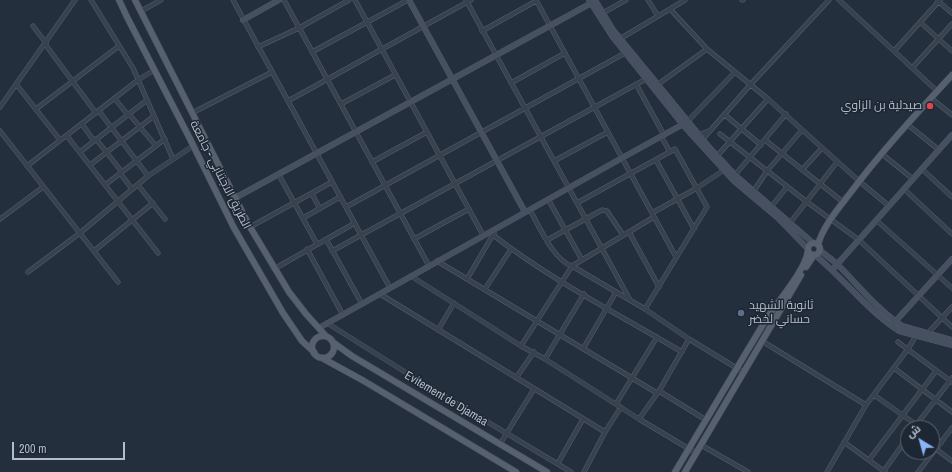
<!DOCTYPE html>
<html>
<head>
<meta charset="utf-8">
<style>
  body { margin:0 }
  #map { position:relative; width:952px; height:472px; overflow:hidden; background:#242f3e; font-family:"Archivo Narrow",Cairo,sans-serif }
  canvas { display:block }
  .north { position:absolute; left:900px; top:420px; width:40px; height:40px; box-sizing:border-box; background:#1d2633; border:1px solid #59626f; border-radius:50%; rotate:323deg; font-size:11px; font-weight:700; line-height:16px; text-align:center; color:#b4bcc9 }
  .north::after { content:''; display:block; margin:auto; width:14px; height:18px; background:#8ab4f8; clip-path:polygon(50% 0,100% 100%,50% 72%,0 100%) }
  .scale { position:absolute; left:12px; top:442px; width:113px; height:18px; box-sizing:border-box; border:2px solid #b4bcc9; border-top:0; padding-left:5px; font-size:12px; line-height:14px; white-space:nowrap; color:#b4bcc9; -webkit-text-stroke:3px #1d2633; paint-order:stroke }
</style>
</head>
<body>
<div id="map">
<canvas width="952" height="472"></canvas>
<div class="north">ش</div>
<div class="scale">200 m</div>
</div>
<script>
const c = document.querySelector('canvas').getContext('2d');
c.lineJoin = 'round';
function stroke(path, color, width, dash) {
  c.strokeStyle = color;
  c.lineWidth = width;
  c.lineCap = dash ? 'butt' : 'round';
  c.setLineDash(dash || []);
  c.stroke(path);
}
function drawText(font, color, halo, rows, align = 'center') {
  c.font = font + ' "Archivo Narrow",Cairo,sans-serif';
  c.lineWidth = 3;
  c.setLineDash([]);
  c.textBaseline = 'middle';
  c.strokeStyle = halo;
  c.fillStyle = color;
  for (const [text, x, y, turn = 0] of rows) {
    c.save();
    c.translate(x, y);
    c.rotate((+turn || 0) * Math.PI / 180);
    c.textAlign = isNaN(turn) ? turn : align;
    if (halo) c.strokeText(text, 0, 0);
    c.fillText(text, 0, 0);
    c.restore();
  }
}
const street = new Path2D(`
  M91,0L133,68L173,159
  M233,0L390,288
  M284,0L429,266
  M355,0L483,235
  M466,0L630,300
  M536,0L676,257
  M648,0L658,16
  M742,0H743
  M839,0L937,91
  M938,1L952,13
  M670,9L707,49L768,99L859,181L889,206
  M141,11L161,0
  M601,14L626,0
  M920,22L952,51
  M33,26L46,43
  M482,31L536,1
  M618,40L685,0
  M45,44L96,113
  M258,47L299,28L349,0
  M895,50L940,0
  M312,52L408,0
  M913,67L952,24
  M511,83L565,53
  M16,84L60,140
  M636,84L664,135
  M657,85L707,49
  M931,98L952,115
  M115,99L128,115
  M288,101L471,0
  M341,104L395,75
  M0,107L75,0
  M36,109L119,46
  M99,111L148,176
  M192,113L272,72
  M129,114L156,146
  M725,115L761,145
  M687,122L735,72
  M82,124L94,141
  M907,124L939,150
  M0,131L118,282
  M720,134L807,202L859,240L952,327
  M698,135L711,130
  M67,136L158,253
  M661,136L670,152
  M96,139L122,172
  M702,140L751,84L829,0
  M765,140L843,202
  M80,152L147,100
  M882,154L913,179
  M717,156L768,99
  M656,160L694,229
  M554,161L608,132
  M372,162L427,132
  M90,165L154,116
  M27,166L138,80L154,70
  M922,169L952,197
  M802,170L822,148
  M120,173L132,189
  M279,175L317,244
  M735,175L786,114
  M105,185L165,139
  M138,185L165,219
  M904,189L952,234
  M753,192L767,171L802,130
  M312,194L320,209
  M548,199L582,260
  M577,203L675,149L707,207L645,309
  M346,207L625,53
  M771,207L787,187
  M530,210C539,226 554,261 572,266L654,217
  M652,213L697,188L724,170
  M303,218L340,197
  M0,219L43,187
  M876,220L952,288
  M790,223L837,162
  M250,227L332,182
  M629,232L659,287
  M493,235C551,280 618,314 682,352
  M326,239L362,304
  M414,239L469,209
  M547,240L602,210L607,211L623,235
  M307,249L343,315
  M94,251L153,203
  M332,251L646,79
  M437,261L657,393
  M274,269L355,223
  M28,272L80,233L148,176L193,146
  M411,276L521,346L545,359L639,419L696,453
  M467,279L494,233
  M485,289L511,249
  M380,294L605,432
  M327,323L421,382L571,472
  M438,330L454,303
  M928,333L952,307
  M762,341L866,405
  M898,342L952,382
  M521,346L572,266L645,309L689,339L743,372
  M583,349L616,292
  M545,359L584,294
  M894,368L952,412
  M516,378L534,352
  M659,391L706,420
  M874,395L921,428
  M616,404L657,337
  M639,419L659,391L689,339
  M914,428L952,378
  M932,436L941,443
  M844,442L885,472
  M500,444L534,389
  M701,445L748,472
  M936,449L952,461
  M869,460L936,371
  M558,463L583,419
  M584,472L605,432L621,407
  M827,472L866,405L908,349L917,334
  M883,472L908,437
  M918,472L952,428`);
const secondary = new Path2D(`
  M409,0L525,212
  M589,0L612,36L683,125L734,181L778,218L808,249
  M595,0L613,30L708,146L735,175L813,243
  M243,20L279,0
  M235,198L595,1
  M819,250C826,255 833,260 839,266C859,286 878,310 902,326L952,340
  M815,255C843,278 869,312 899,331L952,345
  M833,269L952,135
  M893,324L952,259
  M319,328L622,158L687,122`);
const primary = new Path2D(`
  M119,0L127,17L189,137L234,228L283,313L302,341L314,352
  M135,0L250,227L289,292L306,314L325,335
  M808 249a6 6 0 1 1 12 0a6 6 0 1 1-12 0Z
  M818,245C822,228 837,210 848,196C880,153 916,114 952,75
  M806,267L814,255
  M312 347a11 11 0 1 1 22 0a11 11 0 1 1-22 0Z
  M334,343L352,356L547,472
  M322,358L364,381L516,472
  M675,472C706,420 736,369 767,318C778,301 806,270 808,250
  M685,472L801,275`);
stroke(street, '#565f6c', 5);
stroke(secondary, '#565f6c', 6);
stroke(primary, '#414a57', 7);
stroke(street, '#38414e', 4);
stroke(secondary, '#465061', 5.5);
stroke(primary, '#56606e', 6);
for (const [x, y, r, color] of [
  [930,106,4,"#e0444e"],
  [741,313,4,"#5c6f8a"]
]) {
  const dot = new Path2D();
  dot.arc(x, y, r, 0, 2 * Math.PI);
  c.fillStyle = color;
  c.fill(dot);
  stroke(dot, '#1d2633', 1.5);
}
drawText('12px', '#b4bcc9', '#1d2633', [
  ["صيدلية بن الزاوي",922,106],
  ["ثانوية الشهيد",749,306,"left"],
  ["حساني لخضر",749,320,"left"]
], 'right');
drawText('12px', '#b4bcc9', '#1d2633', [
  ["الطريق الاجتنابي - جامعة",220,175,63],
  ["Evitement de Djamaa",446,399,31]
]);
</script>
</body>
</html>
